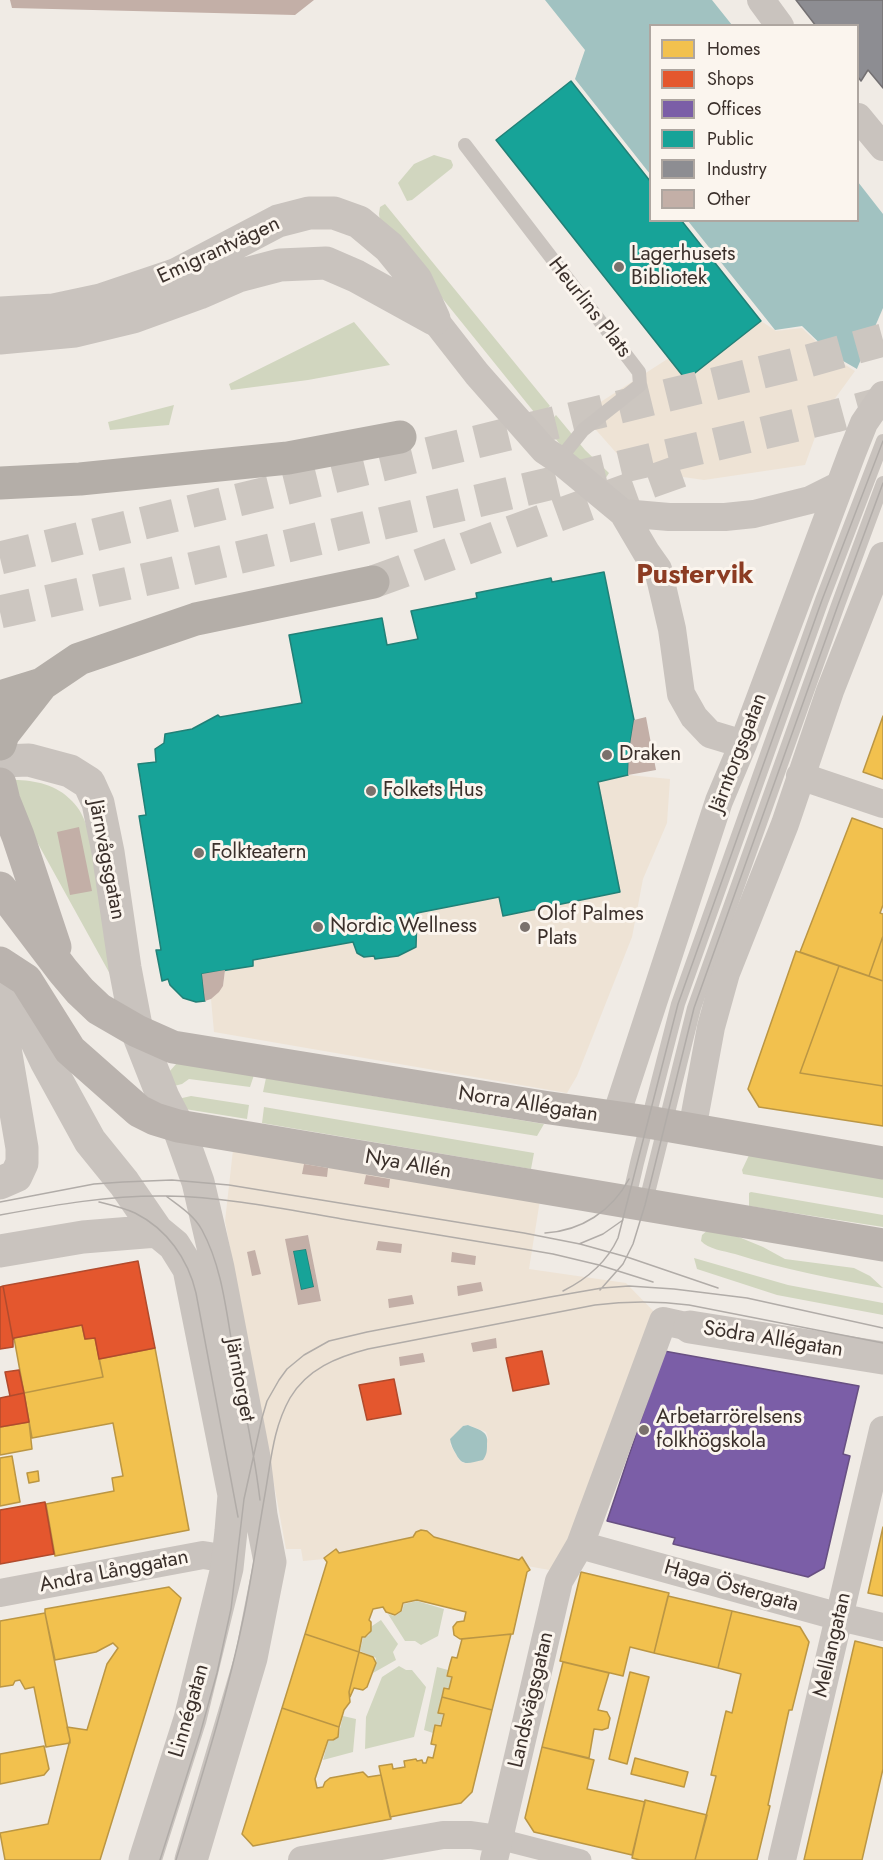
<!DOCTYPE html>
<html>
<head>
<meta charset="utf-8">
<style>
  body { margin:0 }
  #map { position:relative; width:883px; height:1860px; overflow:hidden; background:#f0ebe5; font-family:Jost,sans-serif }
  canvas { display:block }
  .legend { position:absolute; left:649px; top:24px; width:210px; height:198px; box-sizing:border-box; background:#fbf5ee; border:2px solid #aea6a0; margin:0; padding:8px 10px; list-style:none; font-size:18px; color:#3b302b }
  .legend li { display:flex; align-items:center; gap:12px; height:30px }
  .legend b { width:30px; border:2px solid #aea6a0 }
</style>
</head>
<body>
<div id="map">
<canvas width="883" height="1860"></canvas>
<ul class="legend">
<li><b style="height:16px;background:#f2c14e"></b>Homes</li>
<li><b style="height:16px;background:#e4572e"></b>Shops</li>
<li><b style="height:16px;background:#7b5ea7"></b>Offices</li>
<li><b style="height:16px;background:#17a398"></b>Public</li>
<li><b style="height:16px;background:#8d8d92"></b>Industry</li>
<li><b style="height:16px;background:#c3afa7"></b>Other</li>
</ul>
</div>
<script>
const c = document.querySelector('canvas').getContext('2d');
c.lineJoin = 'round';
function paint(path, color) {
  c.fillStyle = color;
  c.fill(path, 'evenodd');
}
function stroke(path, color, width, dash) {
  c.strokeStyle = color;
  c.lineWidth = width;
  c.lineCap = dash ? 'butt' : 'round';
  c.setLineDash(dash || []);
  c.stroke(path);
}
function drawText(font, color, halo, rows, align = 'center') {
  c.font = font + ' Jost,sans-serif';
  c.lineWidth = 6;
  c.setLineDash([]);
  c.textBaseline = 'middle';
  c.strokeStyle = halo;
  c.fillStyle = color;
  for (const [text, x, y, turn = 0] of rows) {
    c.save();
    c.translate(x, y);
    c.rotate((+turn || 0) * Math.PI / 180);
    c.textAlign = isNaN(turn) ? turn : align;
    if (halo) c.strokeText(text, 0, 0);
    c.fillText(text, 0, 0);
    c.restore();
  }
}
paint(new Path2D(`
  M434,155L451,160L453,165L452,168L412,200L407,201L398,183L414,164Z
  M385,204L550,406L538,417L380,221L379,214L380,207Z
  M354,322L390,365L308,380L231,390L229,384Z
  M174,405L169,425L110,430L108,422Z
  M556,415L585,450L609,473L603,482L568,455L546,426Z
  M14,780C35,780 57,785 72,801C86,815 89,834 93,852C96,865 100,878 103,892C107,919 108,947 110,974L31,831Z
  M177,1063L254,1075L250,1087L189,1079L182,1084L174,1086L169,1072Z
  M266,1078L544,1124L537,1136L263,1092Z
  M191,1096L249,1105L247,1119L185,1109L178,1099Z
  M264,1107L534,1153L531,1169L262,1123Z
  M750,1153L883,1176V1198L743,1174L742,1170Z
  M751,1192L883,1215V1227L749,1206V1193Z
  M709,1229L729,1233L763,1247L785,1259L854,1268L870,1276L883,1288C833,1279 783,1269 735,1254C724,1251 708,1249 701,1241L702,1235Z
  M694,1258L788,1285L883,1303V1315L777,1295L697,1269Z
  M417,1601L444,1609L438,1636L421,1645L415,1641H405L388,1614L395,1616L402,1611L404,1604Z
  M381,1620L398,1644L393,1652L396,1660L373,1673L376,1658L360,1651L363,1638L369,1635L372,1626Z
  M399,1666L406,1670H412L426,1687L414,1737L365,1749L366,1717L382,1677Z
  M437,1667L448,1670L446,1676L452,1678L449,1688L444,1687L438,1713L443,1715L440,1725L435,1724L433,1733L424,1730Z
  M343,1716L356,1719L353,1752L323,1760L328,1741H333L338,1737Z`), '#d1d6bf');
paint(new Path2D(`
  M761,321L776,331L802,328L830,355L855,371L823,415L805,465L704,480L655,473L619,456L582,414L669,358L686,380Z
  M628,775L670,779L667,823L643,879L632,937L577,1076L567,1093L214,1032L211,999L223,986L225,970L253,966V960L353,942L357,953L364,957L374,956L375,959L398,956L416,947L417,913L499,897L503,916L620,892L598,782Z
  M233,1150L540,1200L529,1269L626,1283L663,1321L561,1572L527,1566L522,1558L519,1560L434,1537L427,1531L421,1530L413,1537L339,1553L336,1549L324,1559L303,1561L301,1549H286L225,1221ZM308,1235L321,1300L299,1305L286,1239ZM542,1351L548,1384L513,1391L506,1358ZM394,1379L401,1414L367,1420L359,1385ZM468,1425L486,1432L488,1438L464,1463L460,1461L450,1444L463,1426Z`), '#eee3d5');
paint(new Path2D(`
  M545,0H712L732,25L650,26V174L575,79L585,50Z
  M858,182L883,214V384L831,354L802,326L775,330L688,221L858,220Z
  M468,1425C479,1430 489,1431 487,1444C487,1451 487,1454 483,1460C470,1462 463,1468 456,1454C453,1449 451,1445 450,1439L463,1426Z`), '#a1c2c1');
paint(new Path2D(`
  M883,308V387L856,371Z`), '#f0ebe5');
const homes = new Path2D(`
  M883,716V779L863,772Z
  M852,818L883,829V905L880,913L883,914V936L869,976L800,952Z
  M883,936V981L869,976Z
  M796,951L839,966L800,1073L883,1086V1126L759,1107L748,1089Z
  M839,966L883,981V1086L800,1073Z
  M82,1325L85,1339L95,1338L103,1377L24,1393L14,1338Z
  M155,1348L189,1530L55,1556L46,1504L114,1491L112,1478L123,1476L113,1423L32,1438L24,1393L103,1377L99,1359Z
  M29,1422L32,1449L0,1455V1427Z
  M12,1456L20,1502L0,1506V1458Z
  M38,1471L39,1481L29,1483L27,1473Z
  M883,1527V1596L868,1593Z
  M421,1530L427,1531L434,1537L519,1560L522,1557L530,1570L527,1572L513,1634L460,1639L454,1635L453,1627L457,1622L464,1621L466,1612L417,1600L403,1603L401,1611L395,1615L386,1612L383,1607L373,1609L369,1620L371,1622V1631L365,1637H362L359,1652L305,1634L327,1562L324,1558L336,1549L339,1553L413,1537L416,1532Z
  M581,1572L669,1593L654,1653L630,1647L623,1676L560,1661Z
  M169,1587L181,1598L100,1860H5L0,1833L48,1824L70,1740L67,1727L87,1730L107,1664L118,1648L113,1643L96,1652L55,1660L45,1613V1609Z
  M668,1596L732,1611L718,1668L654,1653Z
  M732,1611L800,1627L809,1642L792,1710H789L768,1805L770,1806L757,1860H695L716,1776L711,1775L726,1711L732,1713L741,1674L718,1668Z
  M45,1613L70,1740V1743L46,1747L34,1687L25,1689L20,1680L15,1681L13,1685L0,1687V1621Z
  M305,1634L359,1652L349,1692L350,1702L344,1710L339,1727L282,1708Z
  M511,1634L492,1710L442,1697L444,1688L449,1689L452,1677L447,1676L450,1664L452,1657L457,1658L462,1639Z
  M855,1641L883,1648V1769L862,1860H804Z
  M359,1652L373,1657L376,1663L367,1687L363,1690L354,1688L350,1697L349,1692Z
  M563,1662L609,1673L598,1710L607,1712L610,1718L608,1728L602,1730L594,1729L589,1758L542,1747Z
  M630,1672L649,1677L627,1764L609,1759Z
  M442,1697L492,1710L472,1792L461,1803L390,1817L379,1766L392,1764L393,1769L405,1767L404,1761L416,1759L417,1761L422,1760L423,1763H426L428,1757L433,1758L436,1745L431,1744L435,1725L441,1726L444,1714L438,1713Z
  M282,1708L339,1727L338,1737L333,1740H328L315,1779L317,1788L323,1787L325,1782L330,1778L363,1772L368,1777L381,1775L391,1819L253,1846L242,1834Z
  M44,1746L49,1769L44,1775L0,1784V1754Z
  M542,1747L594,1760L587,1789L645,1802L632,1855L534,1832L525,1818Z
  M635,1758L688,1772L684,1787L631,1774Z
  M645,1800L707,1815L695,1860H640L632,1858Z`);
paint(homes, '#f2c14e');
stroke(homes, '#bb9644', 1.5);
const shops = new Path2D(`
  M138,1261L155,1348L99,1359L95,1338L85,1339L82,1325L14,1338L13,1340L3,1286Z
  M3,1286L13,1340V1347L0,1349V1287Z
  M542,1351L549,1384L513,1391L506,1358Z
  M19,1370L24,1393L10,1396L5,1372Z
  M394,1379L401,1414L367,1420L359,1385Z
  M24,1393L29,1422L0,1427V1398Z
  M45,1502L54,1554L0,1564V1510Z`);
paint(shops, '#e4572e');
stroke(shops, '#b14b2d', 1.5);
const offices = new Path2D(`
  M664,1351L859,1386L843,1454L850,1456L824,1568L808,1577L673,1544L675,1538L607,1521Z`);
paint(offices, '#7b5ea7');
stroke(offices, '#685082', 1.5);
const public = new Path2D(`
  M571,81L650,181V220H681L761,321L686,380L496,140Z
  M604,572L634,720L629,751L628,775L598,782L620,892L503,916L499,897L417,913L416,947L398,956L375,959L374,956L364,957L357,953L353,942L253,960V966L202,974L205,1001L196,1002L183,998L170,985L168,979L162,981L156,950H161L139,816L146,815L138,764L156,762L155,749L164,743L165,734L192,729L218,715L220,717L302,703L289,635L382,618L387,645L418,639L411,611L477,598L476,593L551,578L552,582Z
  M306,1249L314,1287L301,1290L293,1251Z`);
paint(public, '#17a398');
stroke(public, '#228077', 1.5);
const industry = new Path2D(`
  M796,0H883V88L868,70L861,81L858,77V26H816Z`);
paint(industry, '#8d8d92');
stroke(industry, '#747173', 1.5);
paint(new Path2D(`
  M10,0H314L295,15L12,8Z
  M646,717L656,770L628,775L629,751L634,720Z
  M79,827L92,891L70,895L57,832Z
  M225,970L223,986L219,992L211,999L205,1001L202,974Z
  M304,1164L328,1168L327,1177L302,1174Z
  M366,1175L390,1179L389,1188L364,1184Z
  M308,1235L321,1301L298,1305L285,1239ZM306,1249L314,1287L301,1290L293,1251Z
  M378,1241L402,1244L401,1253L376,1250Z
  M255,1250L261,1274L252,1276L247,1252Z
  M452,1252L476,1256L475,1265L451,1262Z
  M481,1282L483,1291L458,1296L457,1286Z
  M412,1295L414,1304L389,1308L388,1299Z
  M496,1338L497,1348L473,1352L471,1343Z
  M423,1353L425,1362L400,1366L399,1357Z`), '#c3afa7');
stroke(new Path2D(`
  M0,558L804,362L883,340
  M373,582L683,470
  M0,612L161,576L835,416L883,403`), '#ccc6c0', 33, [33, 16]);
stroke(new Path2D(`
  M465,145L639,372L640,385L583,430L559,460
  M628,1202L637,1163L678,1004L822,600L883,441
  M645,1205L694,1008L838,605L883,483`), '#c9c3be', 14);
stroke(new Path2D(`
  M499,1839L581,1860`), '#c9c3be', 21);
stroke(new Path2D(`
  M761,0L780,26
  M858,117L883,147
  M434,319L477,374L544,450L559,460L623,513L646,552L658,569L672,629L681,694L694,717L710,734L743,744
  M623,513L669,517H725L754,514L810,500L840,485
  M800,776L883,804
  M615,1119L719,801L743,744L852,453L864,423L883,395
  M692,1130L711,1027L726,973L785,824L830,691L883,556
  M580,1545L840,1617L883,1627
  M0,1593L203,1555L228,1559
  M302,1860L443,1835H471L499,1839
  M494,1860L559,1581L580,1545L663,1321L690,1327
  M782,1860L883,1430`), '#c9c3be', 28);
stroke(new Path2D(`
  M0,313L54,310L101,300L175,275L278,221L309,213H334L359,222L389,247L416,280L434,319
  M0,338L75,331L133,317L199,293L238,276L280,265L326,263L356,276L434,319
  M0,761L29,760L70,771L89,783L98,803L108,852L125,968L137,1031L163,1097L178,1126L198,1182L218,1268L254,1457L261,1515L270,1562L251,1658L191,1860
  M0,964L46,1061L90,1141L124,1183L157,1231L174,1245L189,1269L234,1495L231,1531L227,1568L190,1719L145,1860
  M0,1019L22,1148V1163L16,1176L0,1183
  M0,1251L83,1237L157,1231
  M690,1327L883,1358`), '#c9c3be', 33);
stroke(new Path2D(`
  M0,784L4,801L18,836L55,947
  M0,888L63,971L80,991L99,1009L137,1031L173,1047L543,1107L648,1122L883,1163
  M0,963L26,980L70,1050L139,1111L155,1119L178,1126L883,1245`), '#bab3ae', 33);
stroke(new Path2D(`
  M0,483L80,479L288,458L400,437
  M0,697L42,684L79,659L196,619L373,582
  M0,744L3,734L42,684`), '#b4aea8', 33);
stroke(new Path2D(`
  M166,1196C179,1206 194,1215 202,1230C222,1267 226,1310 233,1350C243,1400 254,1449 260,1500
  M0,1202L94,1184L123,1182L172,1180L229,1185L524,1233L580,1244L627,1257L718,1288
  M99,1202C111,1205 124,1208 135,1213C167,1229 188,1259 196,1293L238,1517
  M0,1215C55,1205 110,1195 167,1196C226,1197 284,1209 342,1219C413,1231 483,1242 553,1254L599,1265L653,1282
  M545,1233C581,1231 612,1211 629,1179
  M579,1244L603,1234L623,1220
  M600,1290L623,1264L633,1244L645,1205L694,1008L838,605L883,483
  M563,1291C587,1279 607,1262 618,1238L678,1004L822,600L883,441
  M160,1860L200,1734L217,1673L231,1609L244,1499L262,1418L267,1401L279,1380L287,1369L304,1355L329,1341L367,1332L550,1297L602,1288L629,1286L674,1289L747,1298L883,1328
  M176,1860C201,1779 227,1698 244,1615C252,1575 258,1534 265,1494C271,1461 273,1428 290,1398C307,1369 337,1357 368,1349L595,1305C627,1301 658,1301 689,1305L883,1343`), '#b1aca8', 1.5);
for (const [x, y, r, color] of [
  [619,267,6,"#7a716c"],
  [607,755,6,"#7a716c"],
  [371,791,6,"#7a716c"],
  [199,853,6,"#7a716c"],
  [318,927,6,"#7a716c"],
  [525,927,6,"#7a716c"],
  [644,1430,6,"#7a716c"]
]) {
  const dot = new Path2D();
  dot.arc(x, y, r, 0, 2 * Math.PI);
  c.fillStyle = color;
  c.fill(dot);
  stroke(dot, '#fbf5ee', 2);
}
drawText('21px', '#3b302b', '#fbf5ee', [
  ["Emigrantvägen",219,251,-25],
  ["Heurlins Plats",589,308,52],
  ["Järntorgsgatan",739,753,-69],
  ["Järnvågsgatan",106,860,79],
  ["Norra Allégatan",528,1105,9],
  ["Nya Allén",408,1165,10],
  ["Södra Allégatan",773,1340,9],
  ["Järntorget",239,1380,79],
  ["Andra Långgatan",114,1572,-11],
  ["Haga Östergata",731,1587,16],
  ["Mellangatan",833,1645,-77],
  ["Landsvägsgatan",532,1700,-77],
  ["Linnégatan",190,1711,-74]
]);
drawText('21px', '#3b302b', '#fbf5ee', [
  ["Lagerhusets",631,255],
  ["Bibliotek",631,279],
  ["Draken",619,755],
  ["Folkets Hus",383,791],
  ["Folkteatern",211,853],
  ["Olof Palmes",537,915],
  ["Plats",537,939],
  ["Nordic Wellness",330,927],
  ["Arbetarrörelsens",656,1418],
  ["folkhögskola",656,1442]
], 'left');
drawText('bold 27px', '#8c3b22', '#fbf5ee', [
  ["Pustervik",695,576]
]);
</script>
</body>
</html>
